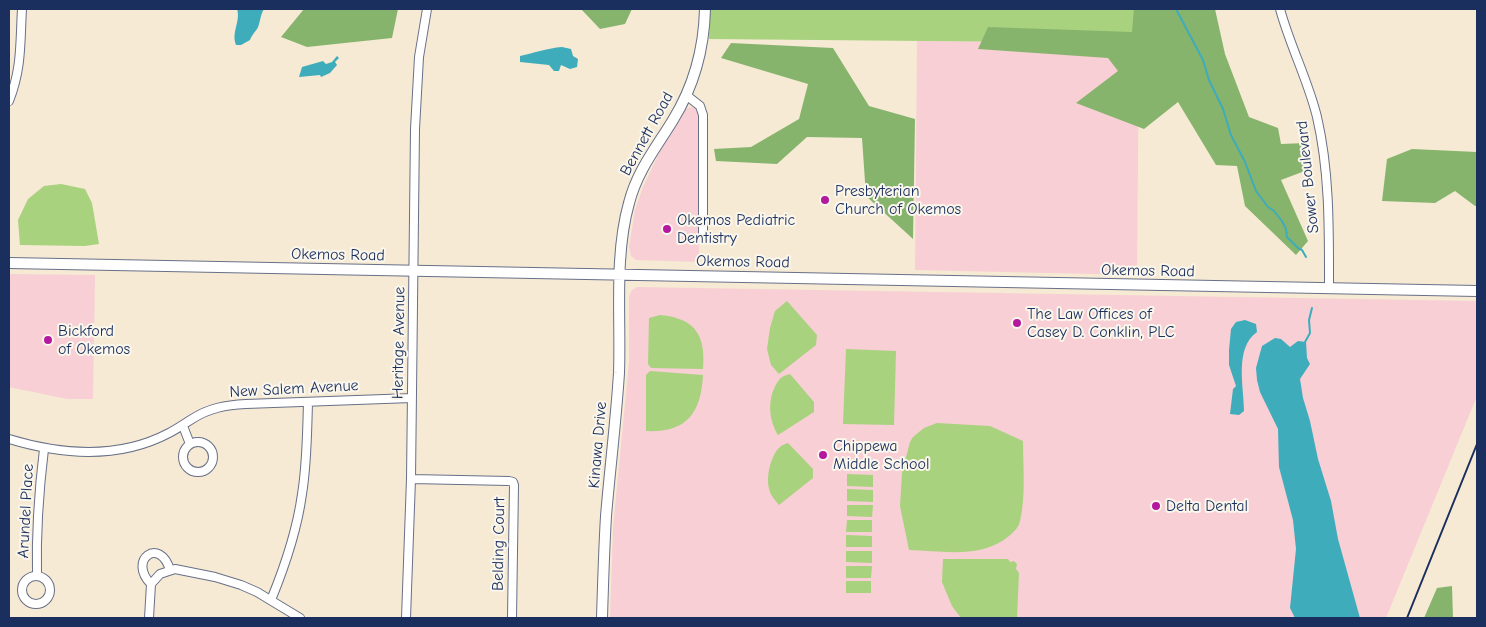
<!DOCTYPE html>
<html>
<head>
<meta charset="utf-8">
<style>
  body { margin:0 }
  #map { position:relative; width:1486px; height:627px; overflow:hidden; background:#f6ead4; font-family:"Comic Neue",sans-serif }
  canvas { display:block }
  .frame { position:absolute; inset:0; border:10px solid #1b2f5e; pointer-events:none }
</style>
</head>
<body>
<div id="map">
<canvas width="1486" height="627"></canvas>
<div class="frame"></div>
</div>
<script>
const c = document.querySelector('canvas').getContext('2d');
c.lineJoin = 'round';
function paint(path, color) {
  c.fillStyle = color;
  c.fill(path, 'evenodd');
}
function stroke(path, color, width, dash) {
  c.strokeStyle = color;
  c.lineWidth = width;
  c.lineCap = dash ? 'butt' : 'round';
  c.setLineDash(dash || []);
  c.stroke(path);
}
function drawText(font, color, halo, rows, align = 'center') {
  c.font = font + ' "Comic Neue",sans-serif';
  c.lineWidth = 4;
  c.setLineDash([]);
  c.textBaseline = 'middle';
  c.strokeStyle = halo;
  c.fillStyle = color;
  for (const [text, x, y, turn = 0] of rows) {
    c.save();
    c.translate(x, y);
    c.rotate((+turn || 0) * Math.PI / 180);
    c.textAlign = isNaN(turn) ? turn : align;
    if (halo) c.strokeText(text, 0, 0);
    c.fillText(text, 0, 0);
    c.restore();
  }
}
paint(new Path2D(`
  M917,41L1139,43L1137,275L915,270Z
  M690,107L695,108L698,111L700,129L699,262L636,260L631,256L629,247L635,210L643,187L659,153L686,109Z
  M9,274L95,275L93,399H67L9,387Z
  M637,287L1477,301V396L1386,618H610L613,528L629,362V296L632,290Z`), '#f7cfd4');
paint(new Path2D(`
  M710,9H1139V43L709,39Z
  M61,184L85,189L92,203L99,244L85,246L20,245L18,220L28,199L44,186Z
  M787,301L817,335L816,345L779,374L771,365L767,349L770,328L775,311Z
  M660,315C695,318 706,335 703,369L651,368L648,364L649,318Z
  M846,349L896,351L894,425L843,424Z
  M650,371L703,375C701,414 686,433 646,431V375Z
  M790,374L814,402V412L778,435C768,419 767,396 779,380C781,377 786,375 790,374Z
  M937,423L990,426L1023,441C1023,467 1026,496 1020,521C1019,527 1014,532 1009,536C982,559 943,551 909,550L900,506L902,473L910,442L913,437L924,428Z
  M788,443L813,469V478L779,505C775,500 770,495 769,488C766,476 771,454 781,446C783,445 785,444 788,443Z
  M847,474L873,475V487L847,486Z
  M847,489L873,490V502L847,501Z
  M847,505H873L872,517L847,516Z
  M847,520H872V532H846Z
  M846,535L872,536V547H846Z
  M846,551H872V563L846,562Z
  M943,559H1008L1010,562L1014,561L1017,564L1016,569L1019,573L1017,618H961L952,606L942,582Z
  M846,566H872L871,578H846Z
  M846,581H871V593H846Z`), '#a8d27e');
paint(new Path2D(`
  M304,9H398L392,38L307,47L281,37Z
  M581,9H632L625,24L600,29Z
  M1134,9H1215L1225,54L1249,117L1278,128L1281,144L1306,143L1310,169L1281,180L1308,241L1296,255L1245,206L1237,166L1216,165L1178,102L1144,129L1076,103L1118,71L1108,58L978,49L988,27L1132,32Z
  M731,43L833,48L869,106L915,119L913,239L866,196L862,138L807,137L777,164L716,161L714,149L751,147L799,119L808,84L721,58Z
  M1412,149L1477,152V206H1475L1455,191L1435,203L1382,201L1387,159Z
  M1452,586L1453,618H1424L1437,588Z`), '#86b46d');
paint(new Path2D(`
  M237,9H264C260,15 260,25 257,29C254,33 252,35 250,40L241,45H236C231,32 241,21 237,9Z
  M562,47L571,49L573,56L578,59L577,67L570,69L561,65L559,71H554L549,65L520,62V56C534,53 548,48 562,47Z
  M337,56L339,58L335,62L337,65L330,73L321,77L320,75L299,77L302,67L323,61L326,64L332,62Z
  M1245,320L1256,324L1257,332C1234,348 1244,387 1244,411L1239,415L1230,414L1233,389L1236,386L1229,365V350L1231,329L1236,322Z
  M1275,338L1281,339L1290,347L1298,341L1306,342L1307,358L1310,364L1300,379L1303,398L1310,421L1318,459L1331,501L1338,539L1360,618H1295L1290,608L1296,549L1293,520L1279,467L1278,429L1260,392L1257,380L1256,368L1262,346Z`), '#3eacbb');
stroke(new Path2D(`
  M1176,9L1203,60L1209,80L1223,109L1231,135L1245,162L1256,191L1268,207L1274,211L1282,221L1286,229L1287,237L1298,248L1302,250L1306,257
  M1305,342L1310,333L1309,320L1312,308`), '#3eacbb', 2);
const street = new Path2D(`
  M1280,9C1290,46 1308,80 1317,117C1330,173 1329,232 1329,289
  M686,95L700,106L703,115V236
  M9,101C22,68 20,43 22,9
  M183,426L190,444
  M9,439C62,455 118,460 169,433C177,429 184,424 192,419C209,408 226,405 246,404L412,398
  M183 457a15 15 0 1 1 30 0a15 15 0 1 1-30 0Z
  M411,479L509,481L513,482L514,485L512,618
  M22 590a14 14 0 1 1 28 0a14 14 0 1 1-28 0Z
  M37,576C36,534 39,490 44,449
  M151,584C127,560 160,536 170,570
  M271,600C285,566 297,531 302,494C307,464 307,433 308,403
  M149,618L151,584L160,574L175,569L215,577L241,585L257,592L300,618
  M406,618L411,479L415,129L419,57L427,9`);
const secondary = new Path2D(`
  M9,263L1477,291
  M602,618C603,584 604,550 606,516C610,468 616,421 619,373C621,318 614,256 629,203C637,171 656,148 673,120C694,86 704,49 705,9`);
stroke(street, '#687087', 10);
stroke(secondary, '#687087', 12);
stroke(street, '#fff', 8);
stroke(secondary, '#fff', 10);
stroke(new Path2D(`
  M1407,618L1477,444`), '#1b2f5e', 2);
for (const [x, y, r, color] of [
  [825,200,5,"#b5179e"],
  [667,229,5,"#b5179e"],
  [1017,323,5,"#b5179e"],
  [48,340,5,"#b5179e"],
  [823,455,5,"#b5179e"],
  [1156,506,5,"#b5179e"]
]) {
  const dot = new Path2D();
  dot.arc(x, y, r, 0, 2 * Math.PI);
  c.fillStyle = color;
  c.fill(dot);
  stroke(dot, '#fbf7ec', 2);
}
drawText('16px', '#1b2f5e', '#fbf7ec', [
  ["Bennett Road",647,134,-61],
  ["Sower Boulevard",1308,177,-96],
  ["Okemos Road",338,255,1],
  ["Okemos Road",743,262,1],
  ["Okemos Road",1148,271,1],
  ["Heritage Avenue",399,343,-89],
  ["New Salem Avenue",294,389,-3],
  ["Kinawa Drive",598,445,-85],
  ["Arundel Place",26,511,-87],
  ["Belding Court",499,544,-89]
]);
drawText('16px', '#1b2f5e', '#fbf7ec', [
  ["Presbyterian",835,191],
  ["Church of Okemos",835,209],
  ["Okemos Pediatric",677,220],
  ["Dentistry",677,238],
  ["The Law Offices of",1027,314],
  ["Casey D. Conklin, PLC",1027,332],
  ["Bickford",58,331],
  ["of Okemos",58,349],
  ["Chippewa",833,446],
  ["Middle School",833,464],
  ["Delta Dental",1166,506]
], 'left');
</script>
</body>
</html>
